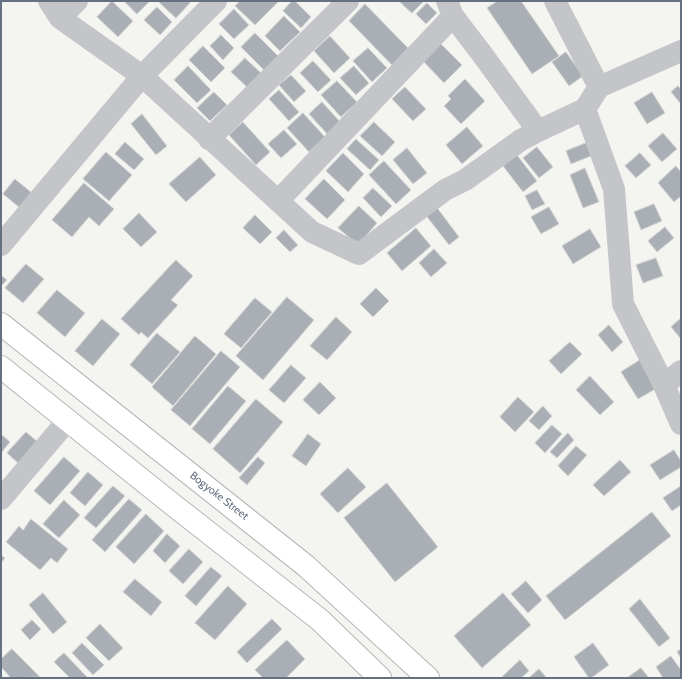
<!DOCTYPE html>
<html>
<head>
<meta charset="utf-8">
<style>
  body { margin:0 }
  #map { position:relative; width:682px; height:679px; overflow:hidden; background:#f4f4f1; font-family:Cabin,sans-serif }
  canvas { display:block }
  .frame { position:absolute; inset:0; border:2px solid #657180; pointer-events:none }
</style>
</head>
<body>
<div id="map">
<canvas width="682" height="679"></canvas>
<div class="frame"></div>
</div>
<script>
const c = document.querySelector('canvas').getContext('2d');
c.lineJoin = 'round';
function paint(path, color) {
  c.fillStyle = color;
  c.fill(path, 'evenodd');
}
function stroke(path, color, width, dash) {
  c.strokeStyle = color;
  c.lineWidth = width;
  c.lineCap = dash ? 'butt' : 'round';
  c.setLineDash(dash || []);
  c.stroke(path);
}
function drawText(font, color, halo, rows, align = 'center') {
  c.font = font + ' Cabin,sans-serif';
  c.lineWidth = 4;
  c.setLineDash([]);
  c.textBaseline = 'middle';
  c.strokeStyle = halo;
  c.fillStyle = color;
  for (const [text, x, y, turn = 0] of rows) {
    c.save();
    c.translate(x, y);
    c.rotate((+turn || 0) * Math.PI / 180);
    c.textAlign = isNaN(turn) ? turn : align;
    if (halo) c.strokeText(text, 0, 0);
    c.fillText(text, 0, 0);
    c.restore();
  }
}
const building = new Path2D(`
  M112,1L133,21L118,37L97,17Z
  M124,1H150L137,14Z
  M158,1H189L190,3L176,18Z
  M240,1H279L255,25L235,6Z
  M292,1H295L311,17L301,28L283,11Z
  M399,1H424L412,13Z
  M498,1H521L559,56L532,74L487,8Z
  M427,3L437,13L426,24L416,14Z
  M365,4L408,48L392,65L349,21Z
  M157,7L172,22L160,35L144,20Z
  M234,9L249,25L234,39L219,24Z
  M284,16L300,32L280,51L265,36Z
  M255,33L278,56L264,70L241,47Z
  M221,35L234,48L223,60L210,46Z
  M330,36L350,58L334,73L314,51Z
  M440,43L462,65L444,83L422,60Z
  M203,46L225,68L211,82L189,60Z
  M368,48L387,68L372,82L353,61Z
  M566,52L583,76L569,86L552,62Z
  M245,58L262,74L248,88L231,72Z
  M313,61L331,80L318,92L300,73Z
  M188,66L211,90L197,103L174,80Z
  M354,66L369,83L356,95L340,78Z
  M291,75L306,91L294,102L279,85Z
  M465,79L485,101L461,124L444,106L451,99L448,96Z
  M337,81L357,102L341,117L321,95Z
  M678,86L681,89V104L671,92Z
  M405,87L426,109L413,121L392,99Z
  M279,90L299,112L289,121L269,99Z
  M214,92L227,105L210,121L197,108Z
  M652,92L665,113L647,124L634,103Z
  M322,102L342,124L329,136L309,114Z
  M303,113L325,137L309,152L287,128Z
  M142,114L167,146L156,155L131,124Z
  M243,122L270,152L256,165L229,135Z
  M374,122L395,142L382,156L360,136Z
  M467,127L483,146L462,164L446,145Z
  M284,130L297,144L281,158L268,144Z
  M663,133L677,149L662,162L648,146Z
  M356,139L379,160L370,170L347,149Z
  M125,142L144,159L134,170L115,154Z
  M586,143L591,156L571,164L566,151Z
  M537,147L553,167L539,178L523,158Z
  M407,148L427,173L413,184L393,160Z
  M106,152L132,175L109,201L83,179Z
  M343,153L364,174L348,192L326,171Z
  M640,153L651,165L636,178L625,166Z
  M517,155L537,181L523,192L503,166Z
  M200,157L216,175L186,202L169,184Z
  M384,161L411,190L396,204L369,175Z
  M676,166L681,172V196L674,202L658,183Z
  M585,168L599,202L583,208L570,175Z
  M15,179L32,193L20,208L3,194Z
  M324,179L345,200L327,219L305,199Z
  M84,183L114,209L99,226L89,217L72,237L52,220Z
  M373,188L392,206L381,217L363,198Z
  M537,190L545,204L532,210L525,196Z
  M654,204L662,221L641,230L634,212Z
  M435,205L459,237L449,245L424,213Z
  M359,206L377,223L358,245L338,228Z
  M549,207L559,224L541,234L531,217Z
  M139,213L157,232L141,247L123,229Z
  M255,215L272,232L260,244L243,228Z
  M665,227L674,238L657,252L648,241Z
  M416,228L431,246L402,271L387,253Z
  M590,229L601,247L573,264L562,246Z
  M284,230L298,245L290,252L276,238Z
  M434,249L447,263L431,277L419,263Z
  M656,258L663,276L643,283L636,265Z
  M176,260L193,276L171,300L178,305L148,338L141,332L139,335L121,319Z
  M26,264L44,279L23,303L5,288Z
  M1,275L7,280L1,286Z
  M376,288L389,301L373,317L360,304Z
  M57,290L85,313L65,337L37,313Z
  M287,297L314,320L263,380L236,356Z
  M255,298L272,312L241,348L224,334Z
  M336,317L352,332L327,360L310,346Z
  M681,318V339L671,327Z
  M102,319L120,334L93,366L75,351Z
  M609,325L623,342L612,352L598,335Z
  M157,333L180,352L152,384L130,365Z
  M195,336L216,354L173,406L152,387Z
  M570,342L582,354L561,374L549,361Z
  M221,351L240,367L190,426L171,410Z
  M640,360L657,388L638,399L621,372Z
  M291,365L306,378L284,403L269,390Z
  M590,376L614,402L600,415L576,390Z
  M320,382L336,398L319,415L303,400Z
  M228,386L246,401L210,444L192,429Z
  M518,397L534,412L515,432L500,417Z
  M256,399L283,422L240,473L213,449Z
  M543,406L552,416L539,430L529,421Z
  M552,425L562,434L545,453L535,443Z
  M26,432L39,443L19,464L7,453Z
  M568,433L574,440L557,458L550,452Z
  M1,434L10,442L1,453Z
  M308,434L321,444L306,466L292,456Z
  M576,446L587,455L568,476L558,466Z
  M674,450L681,461V467L660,480L650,465Z
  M64,457L80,471L50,505L34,491Z
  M258,457L265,463L247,485L239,478Z
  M620,460L631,472L604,496L593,485Z
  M348,468L366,487L338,513L320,494Z
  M88,472L103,485L85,506L70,493Z
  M387,483L438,547L395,582L344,518Z
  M113,486L125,496L96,528L84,518Z
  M681,486V505L672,511L663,498Z
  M129,499L142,510L105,552L92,540Z
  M64,500L80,515L59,538L43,524Z
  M652,512L671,536L565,620L546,596Z
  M146,514L164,531L134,564L116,547Z
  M31,519L68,549L57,563L51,558L40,570L6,542L19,526L23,530Z
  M167,534L180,546L165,563L153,551Z
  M189,549L203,562L183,584L169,571Z
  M1,555L5,558L1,563Z
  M211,567L222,576L196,606L185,596Z
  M135,579L162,602L151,616L123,592Z
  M526,581L542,600L528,613L511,594Z
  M228,586L247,604L215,640L195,623Z
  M43,593L67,622L53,634L29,605Z
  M503,593L531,625L482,668L454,636Z
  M640,599L670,638L659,647L629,609Z
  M272,619L282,629L247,663L237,652Z
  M32,620L41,629L30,640L21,630Z
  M100,624L123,648L109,661L86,638Z
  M287,640L305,659L286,678H263L255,670Z
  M82,643L104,665L93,675L72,653Z
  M593,643L609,665L591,678H589L574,657Z
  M12,649L40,677L11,678L1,667V659Z
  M681,649V658L677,652Z
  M64,653L88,678H70L54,662Z
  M671,656L681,670V678H663L656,667Z
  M520,660L529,671L521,678H501Z
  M641,668L649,678H627Z
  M539,669L547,678H529Z`);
paint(building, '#a9afb5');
stroke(building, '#d5d6d3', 1);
const primary = new Path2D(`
  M1,324L306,566L428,678
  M1,367L172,504L320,620L380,678`);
stroke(primary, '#b3b7ba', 24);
stroke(new Path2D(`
  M49,1L60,18L142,76L312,232L359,254L445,190L465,180L521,140L538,131L482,54L453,16L447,1
  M555,1L599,87
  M60,18L77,1
  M681,51L599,87L585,109L614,189L623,304L664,385L681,424
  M538,131L585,109
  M209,139L348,1
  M278,201L453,16
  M1,245L142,76L216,1
  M664,385L681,371
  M1,499L68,420`), '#c3c5c9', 22);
stroke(primary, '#fff', 22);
drawText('11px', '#657180', '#fff', [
  ["Bogyoke Street",219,496,38]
]);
</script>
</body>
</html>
